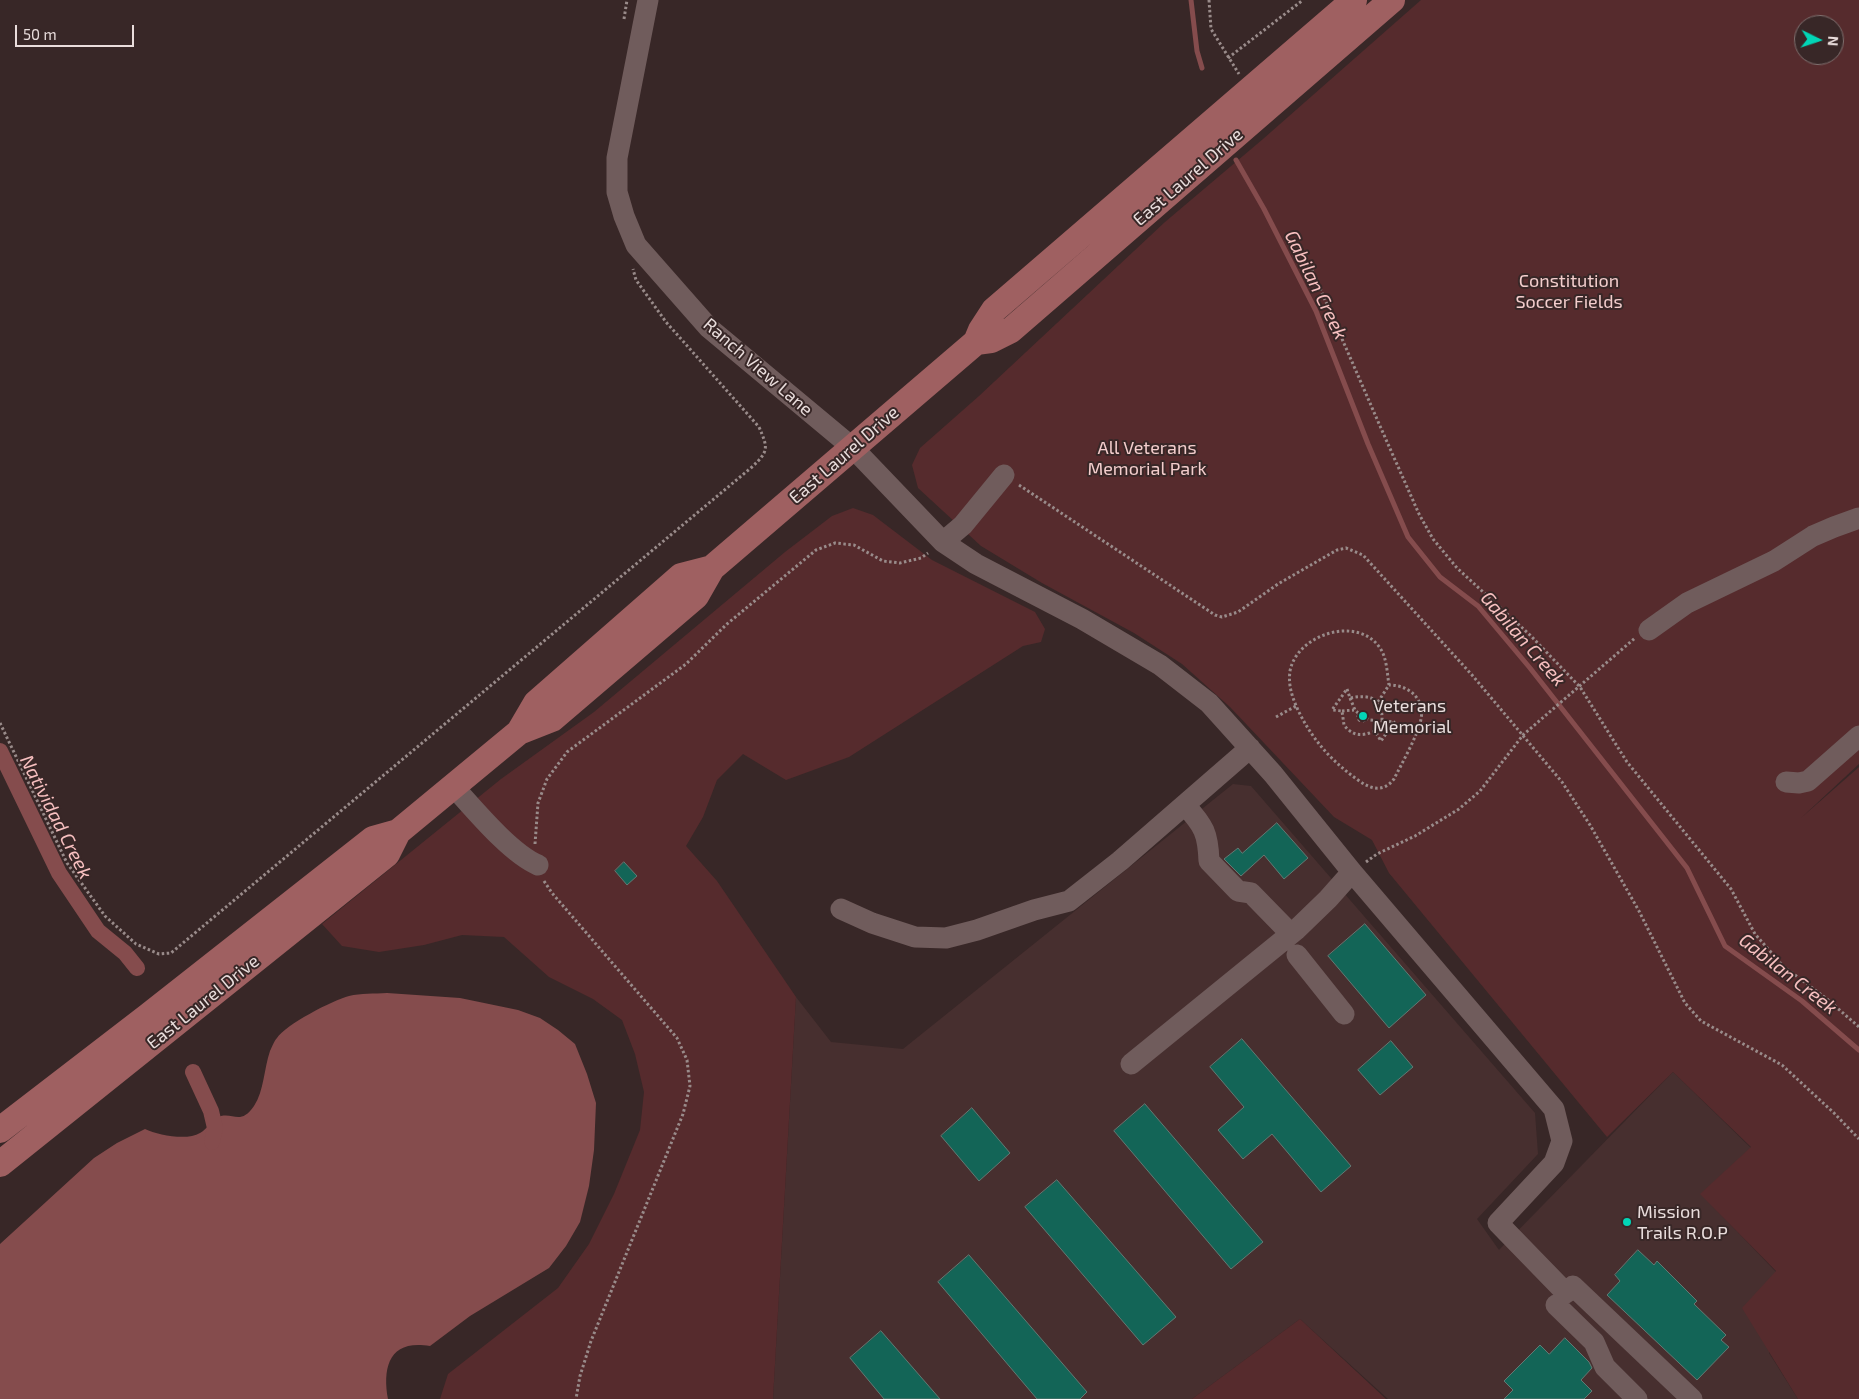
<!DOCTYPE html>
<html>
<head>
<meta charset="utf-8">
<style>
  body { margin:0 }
  #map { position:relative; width:1859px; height:1399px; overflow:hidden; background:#382727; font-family:"Exo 2",sans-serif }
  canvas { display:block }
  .north { position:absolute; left:1794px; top:15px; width:50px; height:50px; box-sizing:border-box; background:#382727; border:1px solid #7f706f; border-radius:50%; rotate:94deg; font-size:14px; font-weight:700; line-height:20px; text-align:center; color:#e9dddc }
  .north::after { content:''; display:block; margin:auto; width:18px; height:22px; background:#02d5b6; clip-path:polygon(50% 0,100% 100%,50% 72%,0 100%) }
  .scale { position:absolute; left:15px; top:25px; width:119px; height:22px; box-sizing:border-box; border:2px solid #e9dddc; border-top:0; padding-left:6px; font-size:15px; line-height:18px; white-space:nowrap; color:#e9dddc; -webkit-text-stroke:4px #382727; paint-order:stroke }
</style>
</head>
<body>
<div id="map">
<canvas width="1859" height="1399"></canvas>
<div class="north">N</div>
<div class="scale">50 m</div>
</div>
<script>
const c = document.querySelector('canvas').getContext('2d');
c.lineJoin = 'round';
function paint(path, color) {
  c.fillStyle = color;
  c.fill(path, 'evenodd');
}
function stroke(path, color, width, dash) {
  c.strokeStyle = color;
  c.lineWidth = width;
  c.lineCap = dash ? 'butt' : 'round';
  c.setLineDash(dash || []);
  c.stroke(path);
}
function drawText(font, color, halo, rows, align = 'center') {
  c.font = font + ' "Exo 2",sans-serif';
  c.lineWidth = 4;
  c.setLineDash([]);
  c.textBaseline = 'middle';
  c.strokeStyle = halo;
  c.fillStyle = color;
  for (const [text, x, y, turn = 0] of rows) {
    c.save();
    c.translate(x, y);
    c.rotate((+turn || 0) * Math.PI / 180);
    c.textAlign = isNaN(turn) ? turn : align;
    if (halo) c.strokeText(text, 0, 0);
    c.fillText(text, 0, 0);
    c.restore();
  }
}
paint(new Path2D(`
  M1233,784L1251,786L1535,1113L1538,1154L1477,1219L1499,1250L1673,1072L1751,1148L1701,1194L1776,1272L1769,1353L1798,1399H1388L1300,1319L1192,1399H773L796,997L831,1042L903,1049Z`), '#472f2f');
paint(new Path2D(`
  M1421,0H1859V764L1801,818L1859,767V1399H1798L1742,1308L1776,1271L1700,1194L1751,1147L1673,1072L1607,1137L1389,873L1372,840L1334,817L1230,707L1182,664L1134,633L1042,583L981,546L918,488L912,465L920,448L979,396L1165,222L1263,139ZM1804,25H1834V55H1804Z
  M853,508L873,515L932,560L1035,612L1045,629L1041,642L1023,646L849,757L786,780L743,754L717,780L703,817L686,846L717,881L796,997L773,1399H440L448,1374L558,1288L589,1244L614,1194L640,1130L644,1092L635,1054L622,1020L593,999L549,977L504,937L462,935L424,945L379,952L342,946L322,924L501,779L594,712L785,552L832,516Z
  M1300,1319L1386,1399H1192Z`), '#562b2d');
paint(new Path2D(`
  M387,993L460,998L518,1010L540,1018L558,1030L575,1044L587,1074L596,1103L594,1150L589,1186L580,1222L566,1246L549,1268L470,1316L430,1346C390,1339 382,1366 388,1399H0V1244L94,1158L117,1143L145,1129C158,1135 187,1141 200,1133C208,1129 211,1119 221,1116C234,1113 241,1125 254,1106C264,1091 264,1068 270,1051C272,1047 274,1041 277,1038C285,1025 333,1000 349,996C361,993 374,994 387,993Z`), '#854c4d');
stroke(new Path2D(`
  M1191,0L1197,51L1202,68
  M1236,160L1264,209L1316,311L1368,444L1408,537L1440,577L1478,606L1530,668L1687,868L1725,946L1802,1001L1859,1050`), '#854c4d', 5);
stroke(new Path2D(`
  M0,751L59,873L98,931L125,953L137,968
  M193,1072L211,1111L215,1128L212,1142`), '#854c4d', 16);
const building = new Path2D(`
  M1277,823L1308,858L1284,879L1264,855L1241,876L1224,859L1238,848L1242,853Z
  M624,862L637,876L627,885L615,871Z
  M1365,924L1426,995L1389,1028L1328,956Z
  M1242,1039L1351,1166L1321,1192L1272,1134L1243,1159L1218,1130L1244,1107L1210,1067Z
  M1391,1041L1413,1067L1380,1095L1358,1070Z
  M1145,1104L1263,1242L1231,1269L1114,1131Z
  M972,1108L1010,1153L979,1181L941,1136Z
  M1057,1180L1176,1317L1143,1345L1025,1207Z
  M1638,1250L1654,1265L1657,1261L1697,1301L1694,1304L1726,1335L1721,1340L1729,1347L1697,1380L1607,1295L1620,1281L1615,1275Z
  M969,1255L1087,1392L1080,1399H1037L938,1282Z
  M881,1331L940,1399H884L850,1358Z
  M1565,1338L1589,1362L1592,1368L1581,1380L1592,1391L1584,1399H1504L1513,1390L1504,1381L1540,1345L1549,1354Z`);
paint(building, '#136557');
stroke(building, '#637973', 1);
stroke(new Path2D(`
  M1209,0L1211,29L1239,74
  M624,19L627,0
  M1228,58L1303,0
  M1312,270L1380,426L1419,514L1433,539L1457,568L1530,635L1580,687L1627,762L1731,889L1755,934L1783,966L1827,999L1859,1027
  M1019,485L1215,615L1222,617L1238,612L1278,584L1337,550L1346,548L1363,555L1472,675L1562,782L1590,825L1639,911L1685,1003L1701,1021L1782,1065L1834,1113L1859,1139
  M1347,689L1350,698C1370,694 1383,698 1382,721L1394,722L1381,741L1375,731C1363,736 1353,737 1344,725L1342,711L1332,710Z
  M1350,698L1355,710L1359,714
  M1378,702L1389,685C1387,673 1387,658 1380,648C1358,615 1297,634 1290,671C1288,685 1292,696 1297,708C1311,738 1331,761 1358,780C1370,789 1383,793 1394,779C1401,765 1419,733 1421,719C1425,698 1408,685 1389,685
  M1342,711L1354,710
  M1358 717a4 4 0 1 1 8 0a4 4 0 1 1-8 0Z
  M1276,717L1296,706
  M1366,718L1370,720L1382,721
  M0,723L67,863L105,916L136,944L159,954L171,953L752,467C769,451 768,448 759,427L666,322L636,280L633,269
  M535,844L538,803L547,779L567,752L686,664L727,624L816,550L835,543L854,545L883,561L900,563L921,558L928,553
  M1366,862L1377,854L1415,836L1459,809L1480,791L1523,735L1635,638
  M544,881L552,893L677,1038L687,1060L690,1086L683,1114L591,1341L580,1376L576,1399`), '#998b8a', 3, [2.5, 2.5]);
stroke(new Path2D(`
  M648,0L617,158V192L624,216L636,245L709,328L853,448L943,542L976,564L1082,619L1160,665L1209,703L1273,774L1352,872L1554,1109L1562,1141L1554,1163L1498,1223L1566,1293
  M943,542L963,525L1004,475
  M1649,630L1687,603L1774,561L1813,536L1834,527L1859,518
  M1786,782L1799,783L1808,781L1859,736
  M453,786C474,809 510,853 538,865
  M1185,805C1204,826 1208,833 1209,861L1238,891L1251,893L1291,934
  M841,909L872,923L915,937L946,938L977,930L1034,910L1069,901L1120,861L1250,748
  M1297,955L1344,1014
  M1131,1064L1297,929L1328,899L1352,872
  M1573,1286L1692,1399
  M1556,1305L1594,1342L1605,1367L1637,1399`), '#705c5c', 21);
stroke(new Path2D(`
  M976,342L991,340L1011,330L1392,0
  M519,732L536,703L681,576L712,568
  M0,1130L148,1016L373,839L398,832L519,732L552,719L696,596L712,568L976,342L981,330L994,310L1354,0
  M0,1164L387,854L398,832`), '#9f6061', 26);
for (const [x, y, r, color] of [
  [1363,716,5,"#02d5b6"],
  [1627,1222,5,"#02d5b6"]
]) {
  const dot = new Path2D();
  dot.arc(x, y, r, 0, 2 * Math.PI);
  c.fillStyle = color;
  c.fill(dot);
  stroke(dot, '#382727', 2);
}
drawText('18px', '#e9dddc', '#382727', [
  ["East Laurel Drive",1188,177,-41],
  ["Ranch View Lane",758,367,41],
  ["East Laurel Drive",844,455,-41],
  ["East Laurel Drive",203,1002,-39]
]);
drawText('18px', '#f3cdcc', '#382727', [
  ["Constitution",1569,281],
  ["Soccer Fields",1569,302],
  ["All Veterans",1147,448],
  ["Memorial Park",1147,469]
]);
drawText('18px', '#e9dddc', '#382727', [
  ["Veterans",1373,706],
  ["Memorial",1373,727],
  ["Mission",1637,1212],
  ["Trails R.O.P",1637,1233]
], 'left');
drawText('italic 19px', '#f8c0c0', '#382727', [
  ["Gabilan Creek",1316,285,64],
  ["Gabilan Creek",1523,639,49],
  ["Natividad Creek",56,817,63],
  ["Gabilan Creek",1788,974,38]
]);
</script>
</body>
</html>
